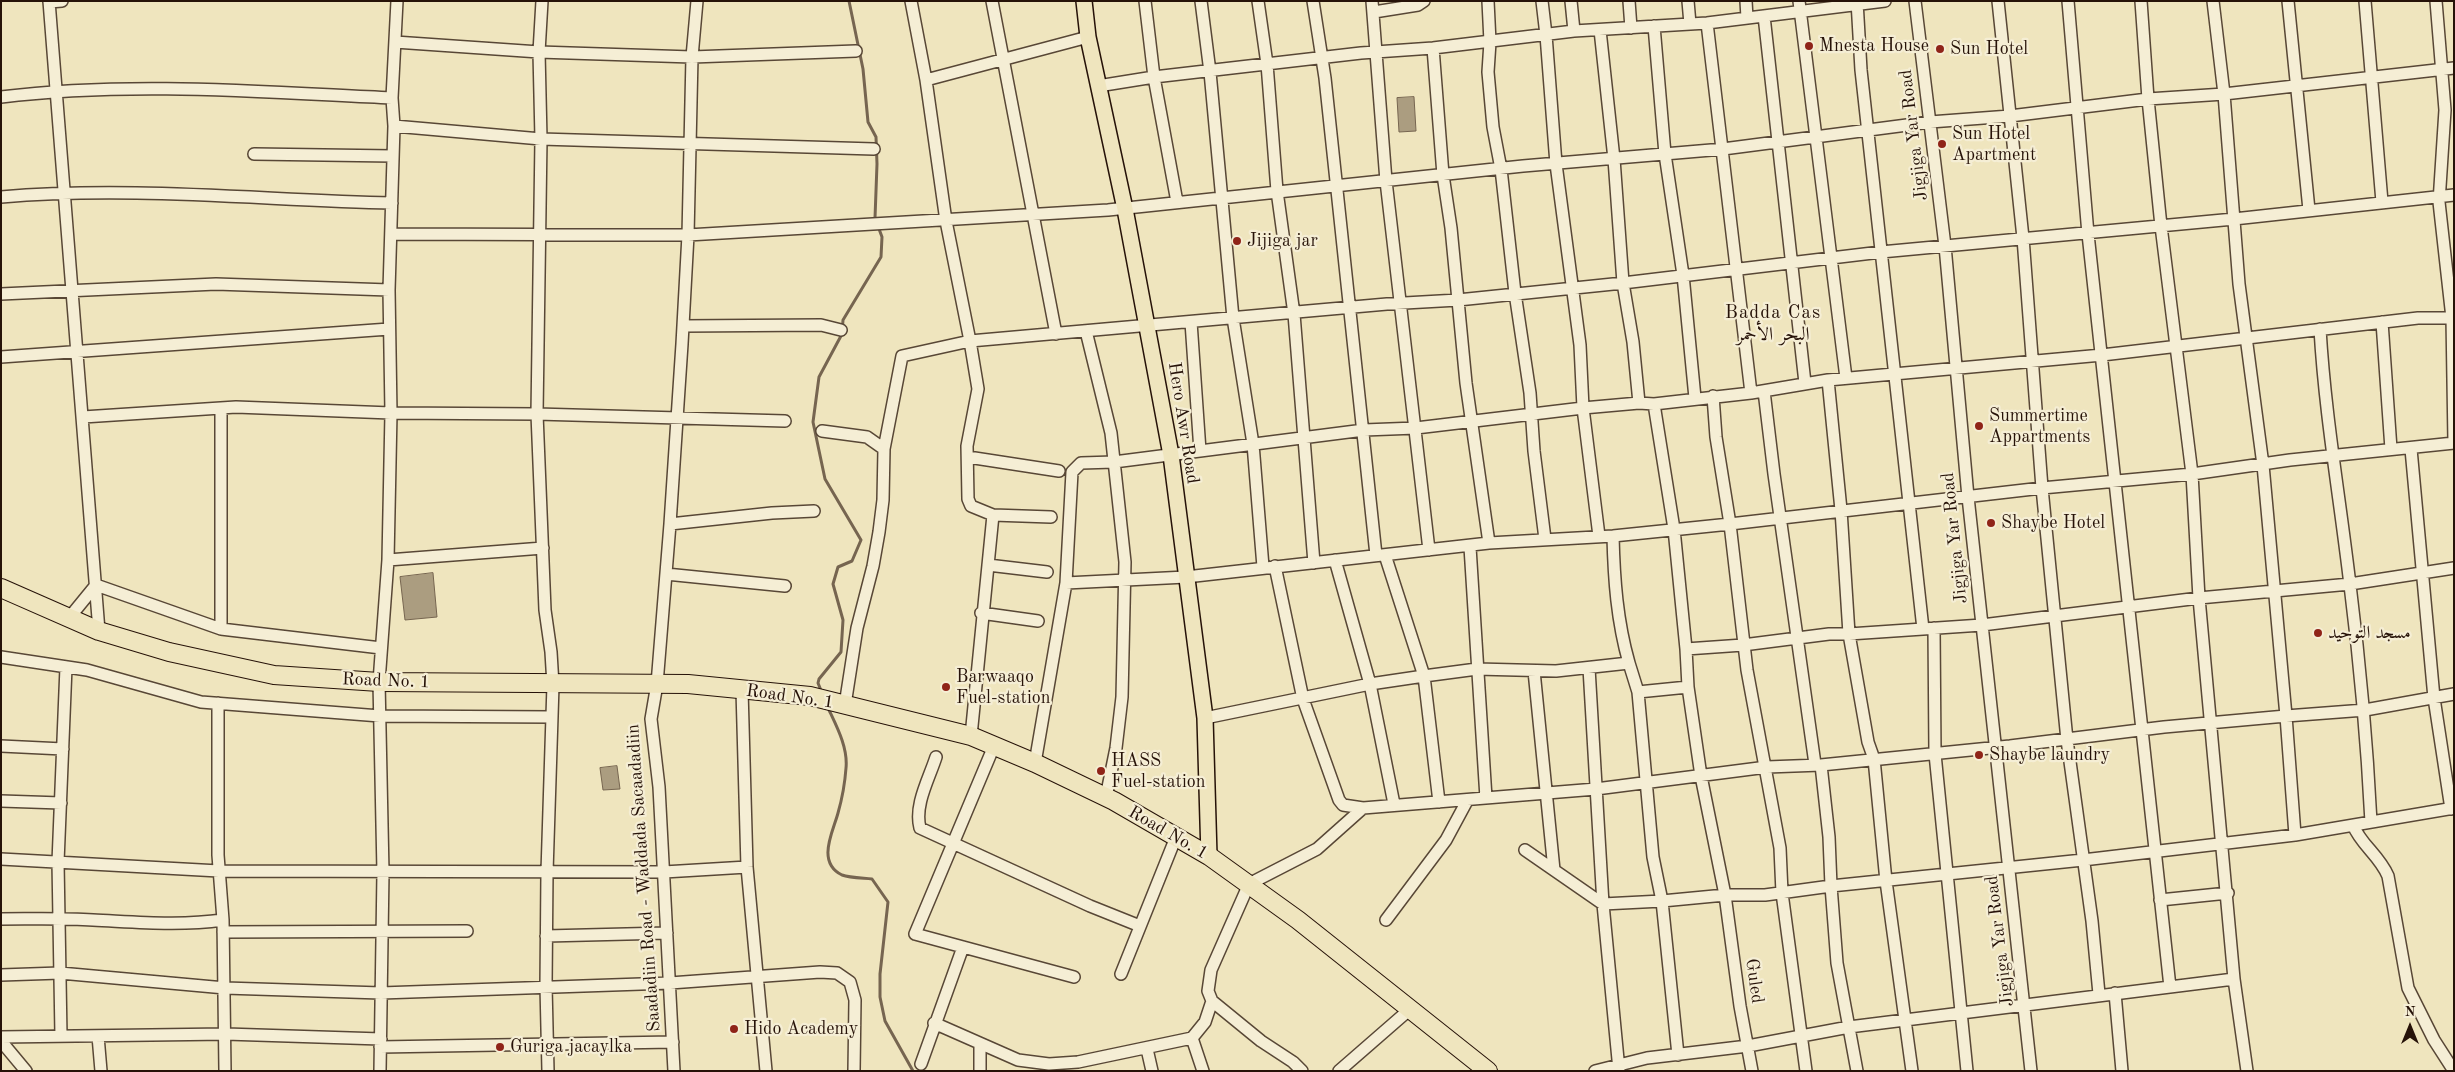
<!DOCTYPE html>
<html>
<head>
<meta charset="utf-8">
<style>
  body { margin:0 }
  #map { position:relative; width:2455px; height:1072px; overflow:hidden; background:#efe5be; font-family:"Old Standard TT",serif }
  canvas { display:block }
  .frame { position:absolute; inset:0; border:2px solid #261208; pointer-events:none }
  .north { position:absolute; left:2385px; top:1002px; width:50px; height:50px; -webkit-text-stroke:4px #f5eed5; paint-order:stroke; rotate:0deg; font-size:14px; font-weight:700; line-height:20px; text-align:center; color:#261208 }
  .north::after { content:''; display:block; margin:auto; width:18px; height:22px; background:#261208; clip-path:polygon(50% 0,100% 100%,50% 72%,0 100%) }
</style>
</head>
<body>
<div id="map">
<canvas width="2455" height="1072"></canvas>
<div class="frame"></div>
<div class="north">N</div>
</div>
<script>
const c = document.querySelector('canvas').getContext('2d');
c.lineJoin = 'round';
function paint(path, color) {
  c.fillStyle = color;
  c.fill(path, 'evenodd');
}
function stroke(path, color, width, dash) {
  c.strokeStyle = color;
  c.lineWidth = width;
  c.lineCap = dash ? 'butt' : 'round';
  c.setLineDash(dash || []);
  c.stroke(path);
}
function drawText(font, color, halo, rows, align = 'center') {
  c.font = font + ' "Old Standard TT",Amiri,serif';
  c.lineWidth = 4.5;
  c.setLineDash([]);
  c.textBaseline = 'middle';
  c.strokeStyle = halo;
  c.fillStyle = color;
  for (const [text, x, y, turn = 0] of rows) {
    c.save();
    c.translate(x, y);
    c.rotate((+turn || 0) * Math.PI / 180);
    c.textAlign = isNaN(turn) ? turn : align;
    if (halo) c.strokeText(text, 0, 0);
    c.fillText(text, 0, 0);
    c.restore();
  }
}
const water = new Path2D(`
  M1414,97L1416,131L1399,132L1397,98Z
  M433,573L437,617L405,620L400,577Z
  M617,766L620,789L603,790L600,768Z`);
paint(water, '#ab9d80');
stroke(water, '#766550', 1);
stroke(new Path2D(`
  M822,693L818,683L819,679L841,652L843,620L833,584L838,567L852,561L861,540L825,479L813,422L819,377L842,334L843,320L881,257L882,237L875,218L877,164L876,137L868,122L863,69L849,1
  M829,710C837,727 848,748 846,768C845,782 842,799 838,813C833,832 816,862 842,875C850,878 863,878 872,879L888,902L880,974V997L885,1021L913,1071`), '#766550', 3);
const minor = new Path2D(`
  M49,1L99,631
  M542,1L539,52L541,139L537,414L545,610L551,652L553,685L547,872L546,986L548,1071
  M911,1L926,80L946,221L970,341L978,389L967,446L968,499L971,506L993,515L1051,517
  M992,1L1056,334
  M1145,1L1154,77L1177,202
  M1201,1L1210,72L1233,318L1253,444L1263,567
  M1258,1L1267,64L1277,191L1294,314L1314,563
  M1313,1L1325,78L1376,555
  M1372,1L1386,181L1429,550
  M1488,1L1490,42L1488,72L1493,127L1501,169L1515,293L1530,393L1534,451L1545,539
  M1542,1L1546,35L1556,164L1580,345L1583,408L1599,536
  M1571,1L1574,31
  M1629,1L1631,28
  M1688,1L1690,24
  M1746,1L1747,18
  M1799,1L1846,378
  M1857,1L1861,70L1923,629
  M1915,1L1945,246L1968,497L2031,1071
  M1998,1L2023,238L2042,488L2067,740L2092,921L2099,994
  M2068,1L2088,234L2170,987
  M2288,1L2309,210
  M2365,1L2382,202
  M2436,1L2445,110L2439,202L2452,318L2454,443
  M49,2L62,1
  M1374,12L1418,5L1424,1
  M1764,16L1805,383
  M1707,23L1751,393
  M1654,26L1665,154L1683,275L1695,398
  M1600,30L1614,159L1623,283L1633,342L1639,403
  M395,42L539,52L692,57L856,51
  M1433,48L1443,175L1451,228L1466,383L1489,543
  M926,80L1088,37
  M1098,86L1154,77L1361,53L1433,48L1574,31L1707,23L1885,1
  M1,97C130,81 263,92 392,98
  M394,126L541,139L874,149
  M254,154L393,156
  M1,197C132,186 261,200 392,203
  M392,234L688,235L1108,210L1523,166L1723,149L1930,122L2010,116L2148,99L2224,94L2454,68
  M1,294L216,284L389,290
  M1191,322L1200,451
  M2382,322L2391,449
  M683,326L821,325L841,330
  M2320,329C2325,415 2340,499 2350,585C2360,664 2367,743 2371,822
  M1086,331L1111,433L1125,562L1122,697L1116,748L1106,797
  M1,357L389,329
  M1828,380L1841,510L1849,634L1868,742L1874,759L1886,881L1912,1071
  M1764,391L1774,474L1815,764
  M1713,396L1716,437L1730,524L1747,670L1780,848L1782,893L1806,1071
  M1654,404L1674,529L1686,649L1688,687L1701,776L1725,895L1740,1006L1752,1071
  M221,408V629
  M83,417L236,407L391,413L537,414L785,421
  M822,431L867,437L884,449L883,500L879,532L873,566L857,628L845,705
  M884,449L902,356L970,341L1387,304L1458,300L1623,283L1881,252L2234,219L2454,195
  M2411,449L2434,698L2451,809
  M968,457L1059,471
  M670,524L772,513L814,511
  M1470,547L1486,798
  M1385,555L1424,676L1439,802
  M388,560L543,548
  M1335,560L1370,684L1394,804
  M988,565L1047,572
  M1275,566L1303,699L1339,800L1343,805L1363,808L1596,789L1767,767L1821,765L2010,746L2164,727L2286,716L2263,465L2239,284L2224,94L2213,1
  M666,574L785,586
  M1066,583L1186,577L1489,543L1613,536L1730,524L2042,488L2192,474L2290,460L2454,443
  M96,585L221,629L381,648
  M981,613L1038,621
  M69,618L96,585
  M1934,628L1935,754L1967,1071
  M1686,649L1743,645L1829,634H1849L1982,625L2199,598L2350,584L2454,568
  M1,657L87,670L201,702L380,716L552,717
  M1629,663L1638,692L1653,857L1662,901L1725,895H1765L1831,886L2083,860L2295,835L2454,808
  M1589,668L1603,904L1619,1070
  M1534,671L1554,870
  M742,690L747,867L766,1071
  M1638,692L1688,687
  M218,703V855L223,920L225,1071
  M1205,718L1370,684L1424,676L1477,669L1556,671L1629,663C1617,621 1614,579 1613,536
  M971,736L993,515
  M1,746L63,749
  M994,746L915,934L1074,977
  M936,757C929,779 914,805 920,828L1090,906L1140,926
  M1035,763L1066,583L1072,472L1081,463L1114,462L1364,430L1416,428L1583,408L1639,403L1654,404L1751,393L1828,380L2102,355L2418,318H2454
  M1821,765L1829,837L1831,886L1837,963L1857,1071
  M1,801L61,803
  M2353,825C2361,845 2379,855 2388,876L2408,988L2434,1040L2454,1071
  M2295,835L2286,716L2365,710L2454,694
  M1525,850L1603,904L1662,901L1678,1055
  M1,859L219,871L664,872L747,867
  M2160,900L2228,893
  M1,919C32,919 63,918 93,920C137,922 179,926 223,920
  M1386,920L1446,840L1467,801
  M223,932L467,931
  M546,936L667,933
  M1121,974L1176,837
  M1,975L60,973L225,988L381,993L670,983L820,972L837,973L850,982L855,1000L854,1071
  M2234,979L2247,1071
  M2115,993L2122,1071
  M934,1023L1018,1060L1049,1064L1078,1062L1192,1038L1205,1022L1212,1001
  M61,1036L58,862L66,667
  M98,1036L101,1071
  M1,1037L226,1034L381,1039
  M1192,1038L1203,1071
  M1,1041L26,1071
  M380,1047L673,1042
  M1147,1049L1152,1071
  M921,1064L963,947
  M380,1071L383,872L379,682L388,560L391,413L389,290L394,126L392,98L397,1
  M674,1071L659,787L651,719L657,684L670,524L682,344L688,235L692,57L697,1
  M980,1071V1045
  M1302,1071L1293,1062L1261,1041L1212,1001L1208,991L1211,970L1249,884L1317,849L1363,808
  M1339,1071L1409,1010
  M1595,1071L1647,1058L1748,1046L1849,1027L2234,979L2199,598L2192,474L2161,226L2148,99L2141,1`);
const major = new Path2D(`
  M1084,1L1088,37L1125,209L1171,455L1205,718L1209,856`);
const highway = new Path2D(`
  M1,588L99,631L169,652L274,675L379,682L688,684L810,696L971,736L1035,763L1114,801L1209,856L1298,920L1488,1071`);
stroke(minor, '#584736', 14);
stroke(major, '#261208', 18);
stroke(highway, '#261208', 20);
stroke(minor, '#f5eed5', 11);
stroke(major, '#efe5be', 15);
stroke(highway, '#efe5be', 18);
for (const [x, y, r, color] of [
  [1809,46,5,"#8f2418"],
  [1940,49,5,"#8f2418"],
  [1942,144,5,"#8f2418"],
  [1237,241,5,"#8f2418"],
  [1979,426,5,"#8f2418"],
  [1991,523,5,"#8f2418"],
  [2318,633,5,"#8f2418"],
  [946,687,5,"#8f2418"],
  [1979,755,5,"#8f2418"],
  [1101,771,5,"#8f2418"],
  [734,1029,5,"#8f2418"],
  [500,1047,5,"#8f2418"]
]) {
  const dot = new Path2D();
  dot.arc(x, y, r, 0, 2 * Math.PI);
  c.fillStyle = color;
  c.fill(dot);
  stroke(dot, '#f5eed5', 2);
}
drawText('18px', '#261208', '#f5eed5', [
  ["Mnesta House",1819,46],
  ["Sun Hotel",1950,49],
  ["Sun Hotel",1952,134],
  ["Apartment",1952,155],
  ["Jijiga jar",1247,241],
  ["Summertime",1989,416],
  ["Appartments",1989,437],
  ["Shaybe Hotel",2001,523],
  ["مسجد التوحيد",2328,633],
  ["Barwaaqo",956,677],
  ["Fuel-station",956,698],
  ["Shaybe laundry",1989,755],
  ["HASS",1111,761],
  ["Fuel-station",1111,782],
  ["Hido Academy",744,1029],
  ["Guriga jacaylka",510,1047]
], 'left');
drawText('18px', '#261208', '#f5eed5', [
  ["Jigjiga Yar Road",1914,135,-97],
  ["Hero Awr Road",1183,423,81],
  ["Jigjiga Yar Road",1955,538,-96],
  ["Road No. 1",386,681,2],
  ["Road No. 1",790,697,8],
  ["Road No. 1",1168,833,30],
  ["Saadadiin Road - Waddada Sacaadadiin",644,878,-94],
  ["Jigjiga Yar Road",2000,941,-97],
  ["Guled",1754,981,82]
]);
c.letterSpacing = '1px';
drawText('19px', '#261208', '#f5eed5', [
  ["Badda Cas",1773,313],
  ["البحر الأحمر",1773,335]
]);
c.letterSpacing = '0px';
</script>
</body>
</html>
